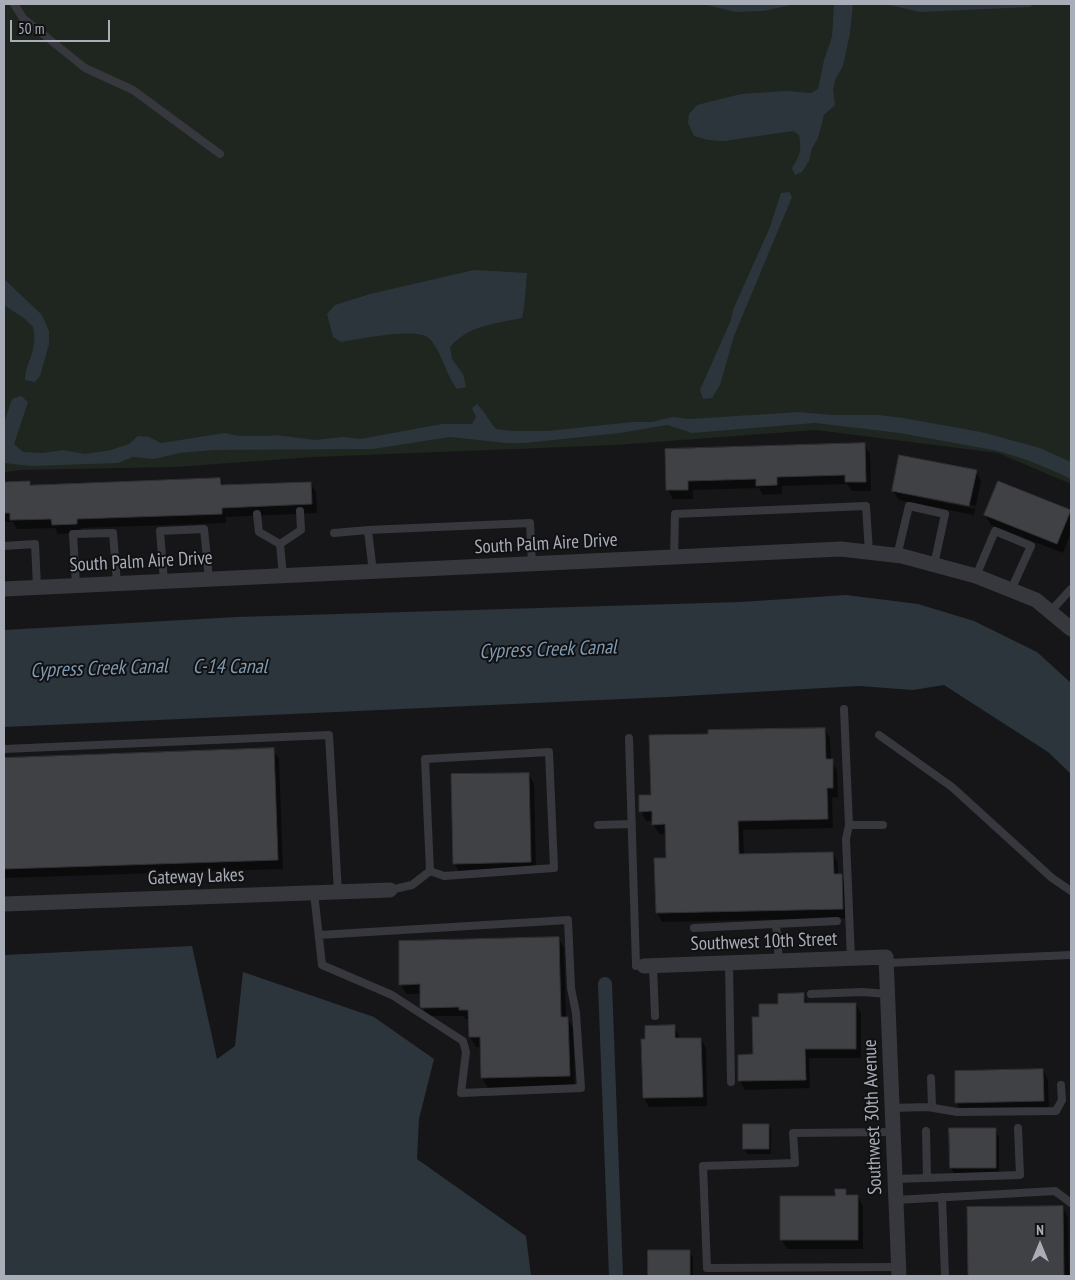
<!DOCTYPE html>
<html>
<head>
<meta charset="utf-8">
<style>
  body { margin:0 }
  #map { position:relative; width:1075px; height:1280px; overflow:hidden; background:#161618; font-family:"PT Sans Narrow",sans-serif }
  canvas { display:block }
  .frame { position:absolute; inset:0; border:5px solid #a8adb8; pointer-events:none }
  .north { position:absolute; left:1015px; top:1220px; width:50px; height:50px; -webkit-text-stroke:4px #111113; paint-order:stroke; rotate:0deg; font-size:14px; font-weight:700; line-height:20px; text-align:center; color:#a8adb8 }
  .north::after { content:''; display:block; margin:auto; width:18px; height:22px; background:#a8adb8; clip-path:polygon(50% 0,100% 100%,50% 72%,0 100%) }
  .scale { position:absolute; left:10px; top:20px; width:100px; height:22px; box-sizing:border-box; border:2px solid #a8adb8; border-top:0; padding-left:6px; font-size:15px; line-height:18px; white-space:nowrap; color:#a8adb8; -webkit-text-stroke:4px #111113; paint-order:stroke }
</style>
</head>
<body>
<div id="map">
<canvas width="1075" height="1280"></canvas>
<div class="frame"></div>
<div class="north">N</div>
<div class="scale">50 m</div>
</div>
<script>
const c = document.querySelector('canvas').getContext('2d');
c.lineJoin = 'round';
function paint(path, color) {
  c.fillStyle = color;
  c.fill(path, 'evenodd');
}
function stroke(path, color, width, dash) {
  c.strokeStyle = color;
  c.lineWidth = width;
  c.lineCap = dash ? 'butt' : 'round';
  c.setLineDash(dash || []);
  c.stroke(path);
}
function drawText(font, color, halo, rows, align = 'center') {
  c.font = font + ' "PT Sans Narrow",sans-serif';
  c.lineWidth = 4;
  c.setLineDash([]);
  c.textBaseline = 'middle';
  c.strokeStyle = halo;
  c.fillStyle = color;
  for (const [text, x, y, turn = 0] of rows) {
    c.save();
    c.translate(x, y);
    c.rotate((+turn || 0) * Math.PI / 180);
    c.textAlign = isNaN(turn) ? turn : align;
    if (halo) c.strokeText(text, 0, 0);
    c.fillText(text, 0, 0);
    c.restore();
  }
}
paint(new Path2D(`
  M4,4H1071V484L998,453L816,430L616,445L314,457L175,467L22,470L4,472Z`), '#1e261f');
paint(new Path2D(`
  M703,4H795L764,11L736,12Z
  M834,4H853L850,33L843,66L835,80L833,90L835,105L824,115L818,138L812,148L809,161L802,172L795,175L792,168C800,156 802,149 799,135L793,131L724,141L708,140L694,136L688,123L689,114L697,105L741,94L786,91L811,93L818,89L824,60L832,37Z
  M885,4H1033L1030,7L920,12Z
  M789,192L792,197L734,336L720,385L712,398L703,399L700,390L731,320L733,310L770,227L781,193Z
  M474,270L527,273L524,308L522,318C494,324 469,325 450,347L452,359L463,374L466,387L457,389C446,375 441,350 429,338C417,327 358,339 341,342L333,337L327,314L335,305L370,294Z
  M4,279L42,315L49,331V344L40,376L35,382L25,380C25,366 33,357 34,343C35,338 34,332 33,327L25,319L4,305Z
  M21,396L28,402L14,444L23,452L43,453L63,450L85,454L111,450L129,444L138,436L149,437L161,443L225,433L239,436H269L275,435L315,440L343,437L360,439L442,424H472L476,417L472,408L477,404C485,412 489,421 496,429L512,431H548L632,422H652L672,417L689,419L799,412L832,415H879L903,418L981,432L1040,448L1071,462V479C1046,467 1020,456 993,450L900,433L815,423L692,433L667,425L620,433L525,443H506L450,437L373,449L214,450L180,453L154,459L133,457L118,463L32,466L4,463V423L12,399Z
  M846,595L918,604L974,621L1037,652L1071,683V774L1048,752L944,685L913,690L859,686L667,697L4,727V630L237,617L741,602Z
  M192,946L217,1059L235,1046L243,972L374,1017L434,1059L419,1119L417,1159L526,1236L531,1276H4V955Z`), '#2c353c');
paint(new Path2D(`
  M864,444L870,454L871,491H852L847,484L782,486V494L763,495L759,488L693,490V499H673L668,490L666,450Z
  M976,471L981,481L974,515L899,500L893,491ZM899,491L976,506L975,509L899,493Z
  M220,479L224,486L310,483L316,492L317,513L226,517V523L81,528V533L58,534L55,528L17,529L13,522H4V483L29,482L32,486Z
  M1070,511L1071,532L1063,553L991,525L985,515Z
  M825,729L830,739L831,760L837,770L838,797L832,798L833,828L743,830L744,856L833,853L838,863V875H841L847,885L848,918L662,922L657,913L667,859L666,834H659L653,824V821H646L641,811L652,796L709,735Z
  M273,750L279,759L283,869L4,878V759Z
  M529,774L534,784L536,871L460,873L454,863Z
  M559,939L564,948L566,1018H568L573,1028L575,1086L488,1088L482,1078L481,1047H476L470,1037V1019H465L464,1016H427L422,1006L421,994H406L401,984Z
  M803,994L808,1003L856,1004L861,1013V1058H809L810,1088L745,1090L740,1081L754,1056L760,1018L779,1005Z
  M674,1026L679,1036V1039H701L706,1048L707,1106L649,1107L644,1098Z
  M1043,1070L1048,1080L1049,1110L962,1112L956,1102Z
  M744,1125H768L771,1129V1154H747L744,1149Z
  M995,1130L999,1137V1175H955L951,1168Z
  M845,1190L849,1197H858L863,1206V1249H787L781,1239Z
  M1062,1207L1068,1217L1069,1276H969L968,1209Z
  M649,1251H689L693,1258V1276H649Z`), '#0007');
stroke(new Path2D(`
  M605,984L616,1276`), '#2c353c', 14);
const building = new Path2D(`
  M865,443L866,482H845V475L777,477V485L756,486V479L688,481V490H666L665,449Z
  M899,455L977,470L969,506L892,491Z
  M220,478L221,485L311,482L312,504L222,508V514L77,519V524L52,525L51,519L10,520V513H4V482L30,481V485Z
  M998,481L1071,510L1057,544L984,515Z
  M825,728L826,759H833V788H827L828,819L738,821L739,854L833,852L834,874H842L843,909L656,913L654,858H666L665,824L652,825V811L639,812V795H651L649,735L708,734V730Z
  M274,748L278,860L4,869V758Z
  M529,773L531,862L453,864L451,774Z
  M559,937L561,1017H568L570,1076L481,1078L480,1037H469L468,1010H459V1007L422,1008L420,1007V984L399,985V941Z
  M804,993V1003H856V1049H805L806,1080L738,1081V1055L753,1054L752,1017H759V1004H778V994Z
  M675,1025V1038H701L703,1097L643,1098L641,1039H645V1026Z
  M1043,1069L1044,1101L955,1103V1071Z
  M743,1124H769V1149H743Z
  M949,1128H996V1168H950Z
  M835,1189H846V1195H858V1240H780V1196H835Z
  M1063,1206L1064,1276H968L967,1207Z
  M648,1250H690V1276H648Z`);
paint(building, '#404145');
stroke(building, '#303034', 1);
stroke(new Path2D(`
  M14,4L23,18L85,68L133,90L220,154
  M257,514L259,532L280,544L283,576
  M334,533L368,530
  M280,544L301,530L300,511
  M4,546L35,544L37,587
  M897,556L909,506L945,514L934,565
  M674,558L675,514L866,506L869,552
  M373,572L368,530L530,523L532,564
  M976,576L995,531L1031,546L1011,590
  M164,581L160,531L204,529L209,579
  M76,585L73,534L113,533L117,583
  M1050,612L1071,589
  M844,709L849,825H883
  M879,735L952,787L1052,878L1071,891
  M629,738L636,966
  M4,749L329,735L338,892
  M598,825L632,824
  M849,825L846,839L851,959
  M390,890L412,885L430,871L425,759L549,752L554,868L444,876L430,871
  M314,893L322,965L392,995L463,1041L466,1052L461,1093L581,1088L576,1013L571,988L568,920L319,935
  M776,924L779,962
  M694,928L837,921
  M887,963L1071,955
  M729,964L731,1082
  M653,966L655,1016
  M811,994L862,992L888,994
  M931,1078L932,1107
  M892,1108L928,1107L957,1112L1056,1111L1062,1100L1061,1085
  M926,1131L927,1177
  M893,1132L793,1133L795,1163L703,1166L707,1268L899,1267
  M895,1179L1020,1175L1018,1128
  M942,1197L945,1276
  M896,1200L1055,1191L1071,1203`), '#37383d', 8);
stroke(new Path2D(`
  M4,589L841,549L902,556L976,576L1036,600L1071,629
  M4,904L390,890
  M644,966L886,957L899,1276`), '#37383d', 15);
drawText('19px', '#a8adb8', '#111113', [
  ["South Palm Aire Drive",546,544,-3],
  ["South Palm Aire Drive",141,562,-3],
  ["Gateway Lakes",196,877,-2],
  ["Southwest 10th Street",764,942,-2],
  ["Southwest 30th Avenue",873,1117,-92]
]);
drawText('italic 20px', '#7f9bb3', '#111113', [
  ["Cypress Creek Canal",548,650,-2],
  ["C-14 Canal",230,667],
  ["Cypress Creek Canal",99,669,-2]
]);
</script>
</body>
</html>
